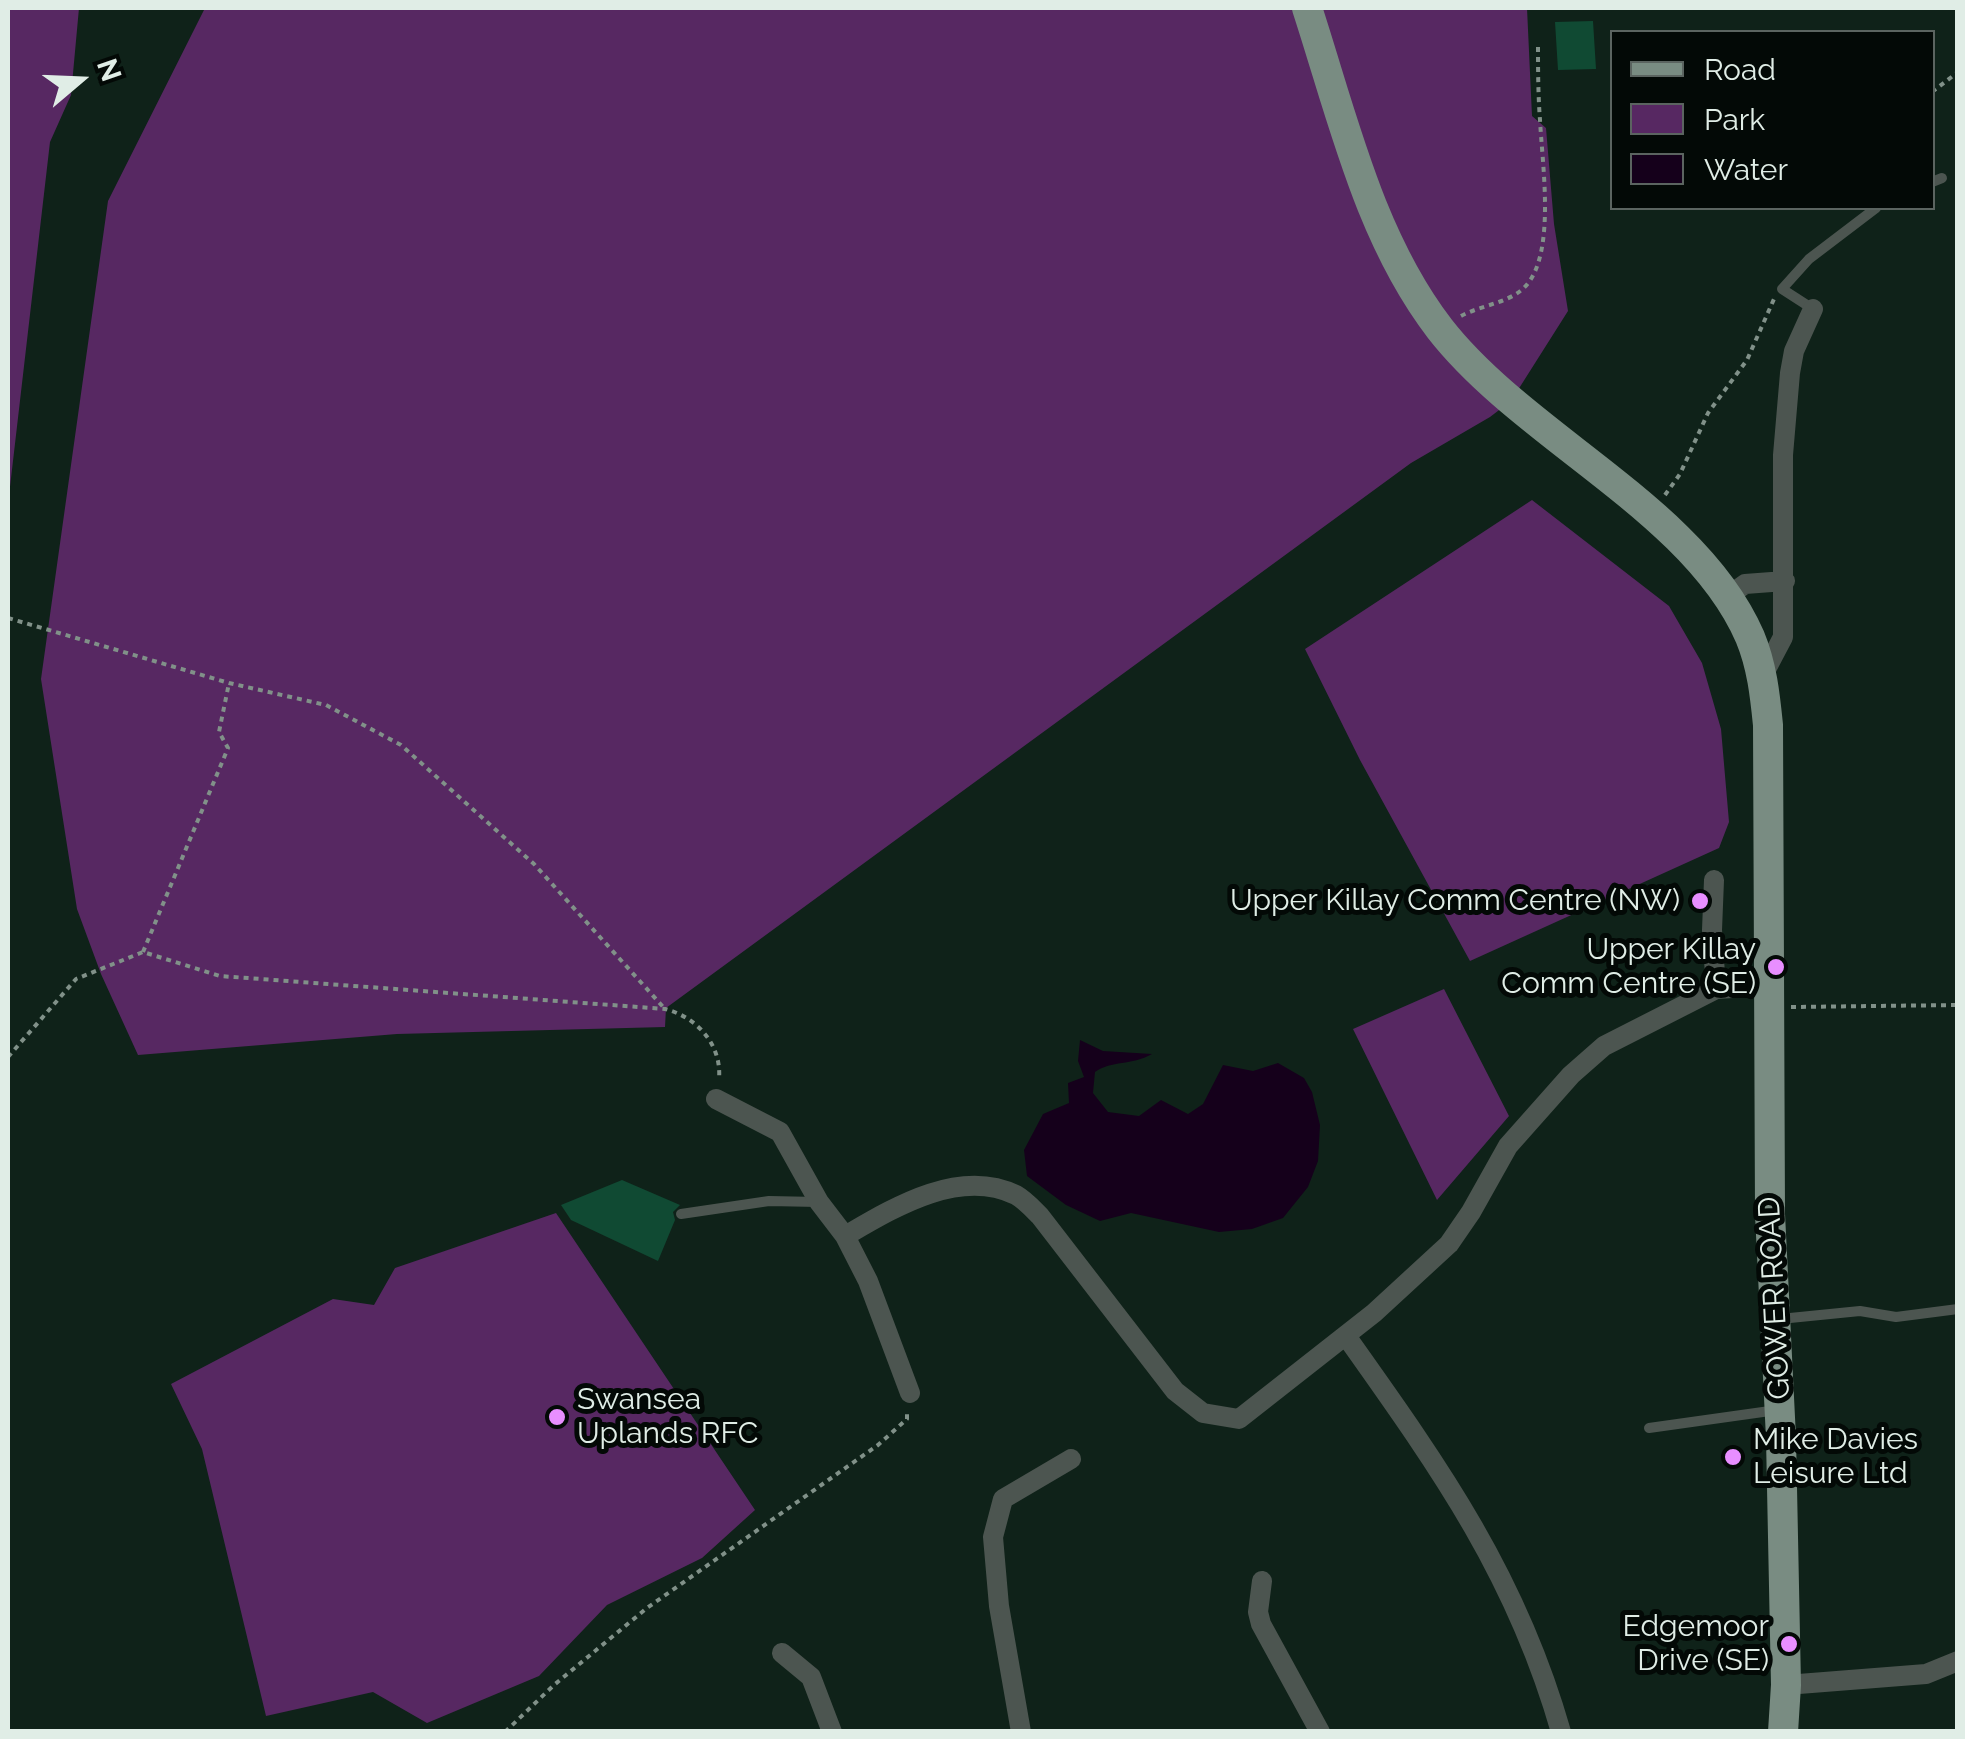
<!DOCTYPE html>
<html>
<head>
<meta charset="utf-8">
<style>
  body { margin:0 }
  #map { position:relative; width:1965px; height:1739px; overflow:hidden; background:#0f2219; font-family:Raleway,sans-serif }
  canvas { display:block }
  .frame { position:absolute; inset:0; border:10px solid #e0ede6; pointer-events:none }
  .legend { position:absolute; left:1610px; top:30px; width:325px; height:180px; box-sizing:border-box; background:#030906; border:2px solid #5b6460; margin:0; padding:12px 18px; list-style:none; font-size:30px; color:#e0ede6 }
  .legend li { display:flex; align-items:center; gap:20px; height:50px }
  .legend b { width:50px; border:2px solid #5b6460 }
  .north { position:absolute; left:30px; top:30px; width:100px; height:100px; -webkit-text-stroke:8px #030906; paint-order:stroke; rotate:71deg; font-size:28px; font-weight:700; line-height:40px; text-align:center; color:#e0ede6 }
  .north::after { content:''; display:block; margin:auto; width:35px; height:45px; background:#e0ede6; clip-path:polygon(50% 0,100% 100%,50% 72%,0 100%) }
</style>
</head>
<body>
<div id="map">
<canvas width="1965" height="1739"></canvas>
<div class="frame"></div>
<ul class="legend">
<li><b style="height:12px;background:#798c82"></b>Road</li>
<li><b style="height:28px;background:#572862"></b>Park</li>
<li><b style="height:28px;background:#15001b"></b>Water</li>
</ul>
<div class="north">N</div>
</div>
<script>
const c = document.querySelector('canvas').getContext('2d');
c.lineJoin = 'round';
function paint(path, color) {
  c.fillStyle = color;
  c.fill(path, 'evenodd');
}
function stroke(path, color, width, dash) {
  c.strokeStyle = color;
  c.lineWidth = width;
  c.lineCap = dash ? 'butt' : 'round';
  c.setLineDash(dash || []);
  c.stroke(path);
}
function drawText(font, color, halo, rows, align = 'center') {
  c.font = font + ' Raleway,sans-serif';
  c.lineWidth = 10;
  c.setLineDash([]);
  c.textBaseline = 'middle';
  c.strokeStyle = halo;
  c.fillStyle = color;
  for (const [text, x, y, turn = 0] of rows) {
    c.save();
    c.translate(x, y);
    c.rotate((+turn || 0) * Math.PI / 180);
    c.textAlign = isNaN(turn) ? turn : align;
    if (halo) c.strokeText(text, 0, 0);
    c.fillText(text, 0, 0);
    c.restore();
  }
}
paint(new Path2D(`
  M8,8H79L71,95L50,142L8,504Z
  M205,8H1527L1532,116L1546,128L1554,224L1568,311L1511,401L1490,417L1411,463L666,1008L665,1027L397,1034L138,1055L101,974L77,909L41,679L108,201Z
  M1532,500L1669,606L1702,663L1721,729L1729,822L1719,848L1470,961L1360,760L1305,649Z
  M1444,989L1509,1116L1437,1200L1353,1029Z
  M556,1213L755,1510L702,1558L607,1605L539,1676L427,1723L373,1692L266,1716L202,1449L171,1384L333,1299L374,1305L395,1268Z`), '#572862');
paint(new Path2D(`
  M1080,1040L1103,1051L1152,1054C1131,1066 1112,1060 1095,1072L1093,1093L1108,1112L1139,1116L1161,1100L1188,1114L1203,1104L1223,1065L1253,1071L1278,1063L1304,1078L1312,1092L1320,1125L1318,1161L1308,1187L1283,1218L1252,1229L1219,1232L1131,1213L1100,1221L1066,1205L1027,1176L1024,1150L1043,1114L1069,1103L1068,1083L1084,1077L1078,1061Z`), '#15001b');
paint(new Path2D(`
  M1593,21L1596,69L1558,70L1555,22Z
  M622,1180L680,1205L673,1212L675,1220L658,1261L571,1220L561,1205Z`), '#104a33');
stroke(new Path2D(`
  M1932,92L1958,72
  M1461,316C1483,304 1514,303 1529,282C1555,246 1542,162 1540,120C1538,94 1538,68 1538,42
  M1665,495L1680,474L1708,413L1747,360L1774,299
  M8,618L229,683L326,705L401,745L534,864L665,1009
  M143,952L228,748L219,732L229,683
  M1791,1007L1958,1005
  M8,1057L76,979L143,952L220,976L665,1009C697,1017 722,1045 719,1079
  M505,1732L554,1685L647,1608L878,1445L907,1419V1413`), '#819189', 4, [5, 5]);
stroke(new Path2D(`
  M1932,182L1942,178
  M1813,309L1782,289L1809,259L1876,208
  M681,1214L769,1201L818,1202
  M1780,1319L1860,1311L1896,1317L1958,1309
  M1649,1428L1777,1410`), '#4c5550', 10);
stroke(new Path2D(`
  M1727,597L1745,584L1785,581
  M1763,675L1783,637V455L1790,373L1794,351L1813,309
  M1714,880L1712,930L1716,989
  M716,1099L780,1132L819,1202L845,1236L868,1281L910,1393
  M845,1236C893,1208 959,1167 1016,1195C1025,1200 1033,1209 1040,1216L1175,1391L1203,1413L1239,1419L1374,1313L1449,1244L1471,1212L1508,1146L1571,1075L1604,1046L1716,989L1767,986
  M1346,1336C1439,1467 1516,1574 1561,1732
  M1262,1581L1258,1612L1261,1624L1320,1732
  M782,1653L811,1677L832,1732
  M1786,1685L1926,1674L1958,1661
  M1021,1732L999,1606L993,1537L1003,1499L1071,1459`), '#4c5550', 20);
stroke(new Path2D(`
  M1307,8C1342,115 1369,237 1440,329C1525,438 1695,510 1750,637C1762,666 1765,695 1768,725L1770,1214L1781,1438L1786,1685L1783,1732`), '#798c82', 30);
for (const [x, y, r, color] of [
  [1700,901,10,"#e88eff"],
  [1776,967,10,"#e88eff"],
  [557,1417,10,"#e88eff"],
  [1733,1457,10,"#e88eff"],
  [1789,1644,10,"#e88eff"]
]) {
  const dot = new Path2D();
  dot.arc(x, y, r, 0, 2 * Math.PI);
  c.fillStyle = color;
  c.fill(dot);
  stroke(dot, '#030906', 4);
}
drawText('30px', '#e0ede6', '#030906', [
  ["Upper Killay Comm Centre (NW)",1680,901],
  ["Upper Killay",1756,950],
  ["Comm Centre (SE)",1756,984],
  ["Swansea",577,1400,"left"],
  ["Uplands RFC",577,1434,"left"],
  ["Mike Davies",1753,1440,"left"],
  ["Leisure Ltd",1753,1474,"left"],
  ["Edgemoor",1769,1627],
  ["Drive (SE)",1769,1661]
], 'right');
drawText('30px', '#e0ede6', '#030906', [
  ["GOWER ROAD",1775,1298,-93]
]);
</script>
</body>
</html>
